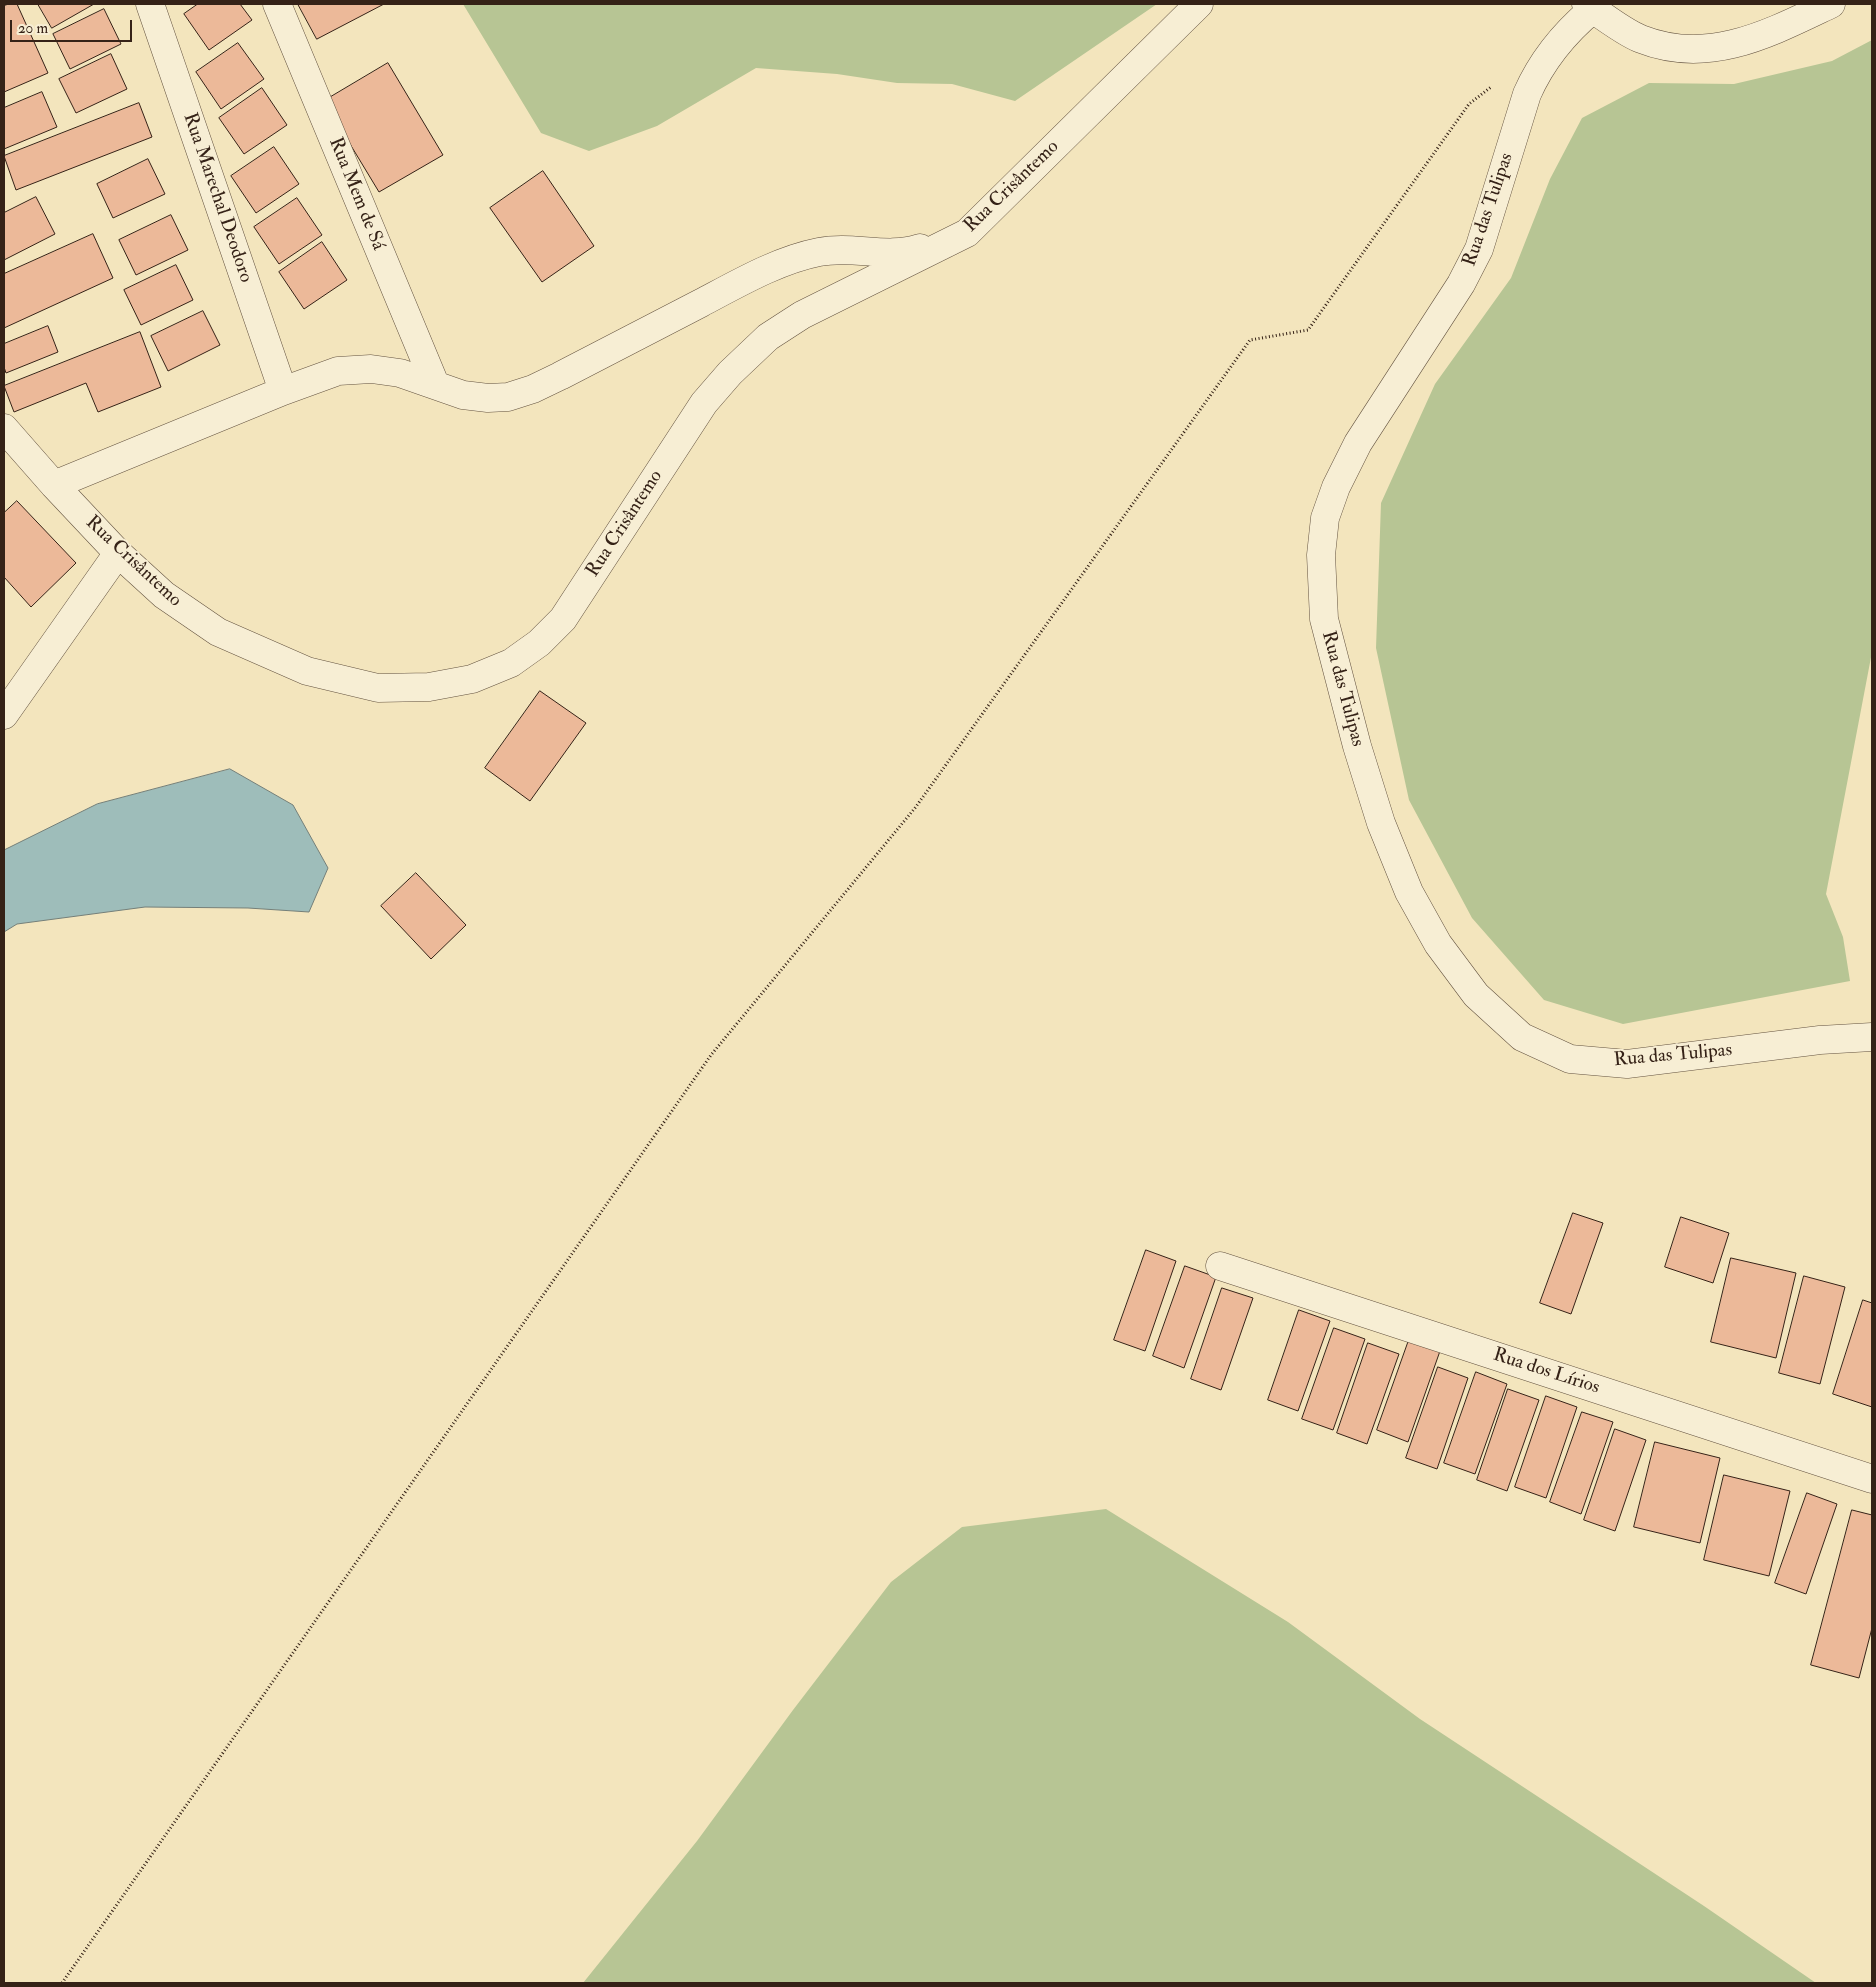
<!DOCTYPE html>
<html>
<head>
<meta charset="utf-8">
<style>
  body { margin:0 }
  #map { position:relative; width:1876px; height:1987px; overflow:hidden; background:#f3e5bd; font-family:"IM FELL Double Pica",serif }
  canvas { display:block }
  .frame { position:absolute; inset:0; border:5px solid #352217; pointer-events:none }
  .scale { position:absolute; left:10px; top:20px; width:122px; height:22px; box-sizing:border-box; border:2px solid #352217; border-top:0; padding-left:6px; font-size:15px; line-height:18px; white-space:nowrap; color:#352217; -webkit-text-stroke:4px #f7eed4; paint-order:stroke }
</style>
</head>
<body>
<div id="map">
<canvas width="1876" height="1987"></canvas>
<div class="frame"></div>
<div class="scale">20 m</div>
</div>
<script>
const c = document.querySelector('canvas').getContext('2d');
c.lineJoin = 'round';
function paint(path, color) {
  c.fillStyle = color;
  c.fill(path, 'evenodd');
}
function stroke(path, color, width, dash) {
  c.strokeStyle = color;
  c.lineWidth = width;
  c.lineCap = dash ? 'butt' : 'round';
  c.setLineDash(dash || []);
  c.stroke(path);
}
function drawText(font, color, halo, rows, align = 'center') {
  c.font = font + ' "IM FELL Double Pica",serif';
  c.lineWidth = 4;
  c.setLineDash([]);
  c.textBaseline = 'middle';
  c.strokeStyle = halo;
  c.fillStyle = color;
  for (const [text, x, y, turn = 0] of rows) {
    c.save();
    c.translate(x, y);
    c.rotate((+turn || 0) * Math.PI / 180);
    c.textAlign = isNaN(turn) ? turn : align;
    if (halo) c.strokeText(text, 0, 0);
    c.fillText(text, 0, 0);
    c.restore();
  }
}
paint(new Path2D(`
  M463,4H1157L1015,101L952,84L897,83L837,74L756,68L657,126L589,151L541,133Z
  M1872,40V652L1826,894L1843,937L1850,981L1623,1024L1544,1000L1472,918L1409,800L1376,648L1381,503L1435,384L1511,278L1550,179L1582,118L1649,83L1734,84L1832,61Z
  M1106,1509L1288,1622L1420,1719L1704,1906L1816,1983H583L697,1841L793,1710L891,1582L962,1527Z`), '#b7c594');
const water = new Path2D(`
  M230,769L293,805L328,868L309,912L248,908L145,907L17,924L4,932V850L97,804Z`);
paint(water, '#9ebdba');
stroke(water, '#747f79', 1);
const building = new Path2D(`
  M9,4H17L48,73L4,92V6Z
  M38,4H94L52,28Z
  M198,4H240L252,20L209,50L184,14Z
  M298,4H384L317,39Z
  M104,9L121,44L70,69L53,34Z
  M238,43L264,79L221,109L196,72Z
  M111,54L127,89L76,113L59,79Z
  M388,63L443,155L379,192L324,101Z
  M262,88L287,125L244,154L219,118Z
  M42,92L57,127L4,149V108Z
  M139,103L152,137L16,190L4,156Z
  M274,147L299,184L256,213L231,176Z
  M148,159L165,194L113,218L97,184Z
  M543,171L594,246L542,282L490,208Z
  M36,197L55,234L4,260V213Z
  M297,198L322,235L279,264L254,227Z
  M171,215L188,250L136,275L119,240Z
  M93,234L113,278L4,328V274Z
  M322,242L347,280L304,309L279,272Z
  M176,265L193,300L141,325L124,290Z
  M203,311L220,345L168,371L151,336Z
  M48,326L58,352L6,373L4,367V344Z
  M140,332L161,387L98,412L86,383L14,412L4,386Z
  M17,501L76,563L31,607L4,577V513Z
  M540,691L586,723L530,801L485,768Z
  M416,873L466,925L431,959L381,906Z
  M1573,1213L1603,1223L1571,1314L1540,1303Z
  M1681,1217L1729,1233L1713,1283L1665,1267Z
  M1146,1250L1176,1261L1145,1351L1114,1340Z
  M1731,1258L1796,1273L1776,1358L1711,1342Z
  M1185,1266L1216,1277L1184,1368L1153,1356Z
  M1804,1276L1845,1287L1820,1384L1779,1373Z
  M1222,1288L1253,1298L1221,1390L1191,1379Z
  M1863,1300L1872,1303V1407L1833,1394Z
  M1299,1310L1330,1321L1298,1411L1268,1400Z
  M1334,1328L1365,1339L1333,1430L1302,1419Z
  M1409,1340L1440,1351L1408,1442L1377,1430Z
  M1368,1343L1399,1354L1367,1444L1337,1433Z
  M1438,1367L1468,1378L1437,1469L1406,1458Z
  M1476,1372L1507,1384L1475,1474L1444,1463Z
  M1508,1389L1539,1400L1507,1491L1477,1480Z
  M1546,1396L1577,1407L1546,1498L1515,1487Z
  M1582,1412L1613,1422L1581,1514L1550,1502Z
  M1615,1429L1646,1440L1615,1531L1584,1520Z
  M1655,1442L1720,1458L1700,1543L1634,1527Z
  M1724,1475L1790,1491L1769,1576L1704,1560Z
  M1807,1493L1837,1504L1806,1594L1775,1583Z
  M1852,1510L1872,1515V1628L1859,1678L1811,1665Z`);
paint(building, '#ecb999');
stroke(building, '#352217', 1);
const minor = new Path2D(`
  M150,4L283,391
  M277,4L435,384
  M1586,4C1600,14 1625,33 1641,39C1709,66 1770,33 1831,4
  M1593,9C1564,33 1542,60 1527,94L1479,249L1461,284L1358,443L1336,487L1325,518L1321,555L1324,619L1357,746L1381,823L1409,892L1438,944L1476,995L1522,1037L1570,1059L1627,1064L1820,1040L1872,1037
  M4,428L54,485L118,553L164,595L218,632L307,671L378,688L429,687L472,679L511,663L539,643L563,619L704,403L730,373L768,337L802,315L967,233L1199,4
  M54,485L283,391L338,371L371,369L400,373L463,395L488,398L508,397L533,389L560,376C607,352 654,327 701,303C737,284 778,260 819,252C853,245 887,259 920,248
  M4,715L118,553
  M1220,1266L1872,1479`);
stroke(minor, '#645340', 29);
stroke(new Path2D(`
  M62,1983L711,1055L915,808L1250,340L1308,330L1469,104L1491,87`), '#352217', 3, [1, 2.5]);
stroke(minor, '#f7eed4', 28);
drawText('19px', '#352217', '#f7eed4', [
  ["Rua Crisântemo",1012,187,-44],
  ["Rua Mem de Sá",356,194,68],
  ["Rua Marechal Deodoro",217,198,71],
  ["Rua das Tulipas",1489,210,-71],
  ["Rua Crisântemo",625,524,-57],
  ["Rua Crisântemo",133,562,43],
  ["Rua das Tulipas",1342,689,75],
  ["Rua das Tulipas",1673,1056,-5],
  ["Rua dos Lírios",1546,1372,18]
]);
</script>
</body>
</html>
